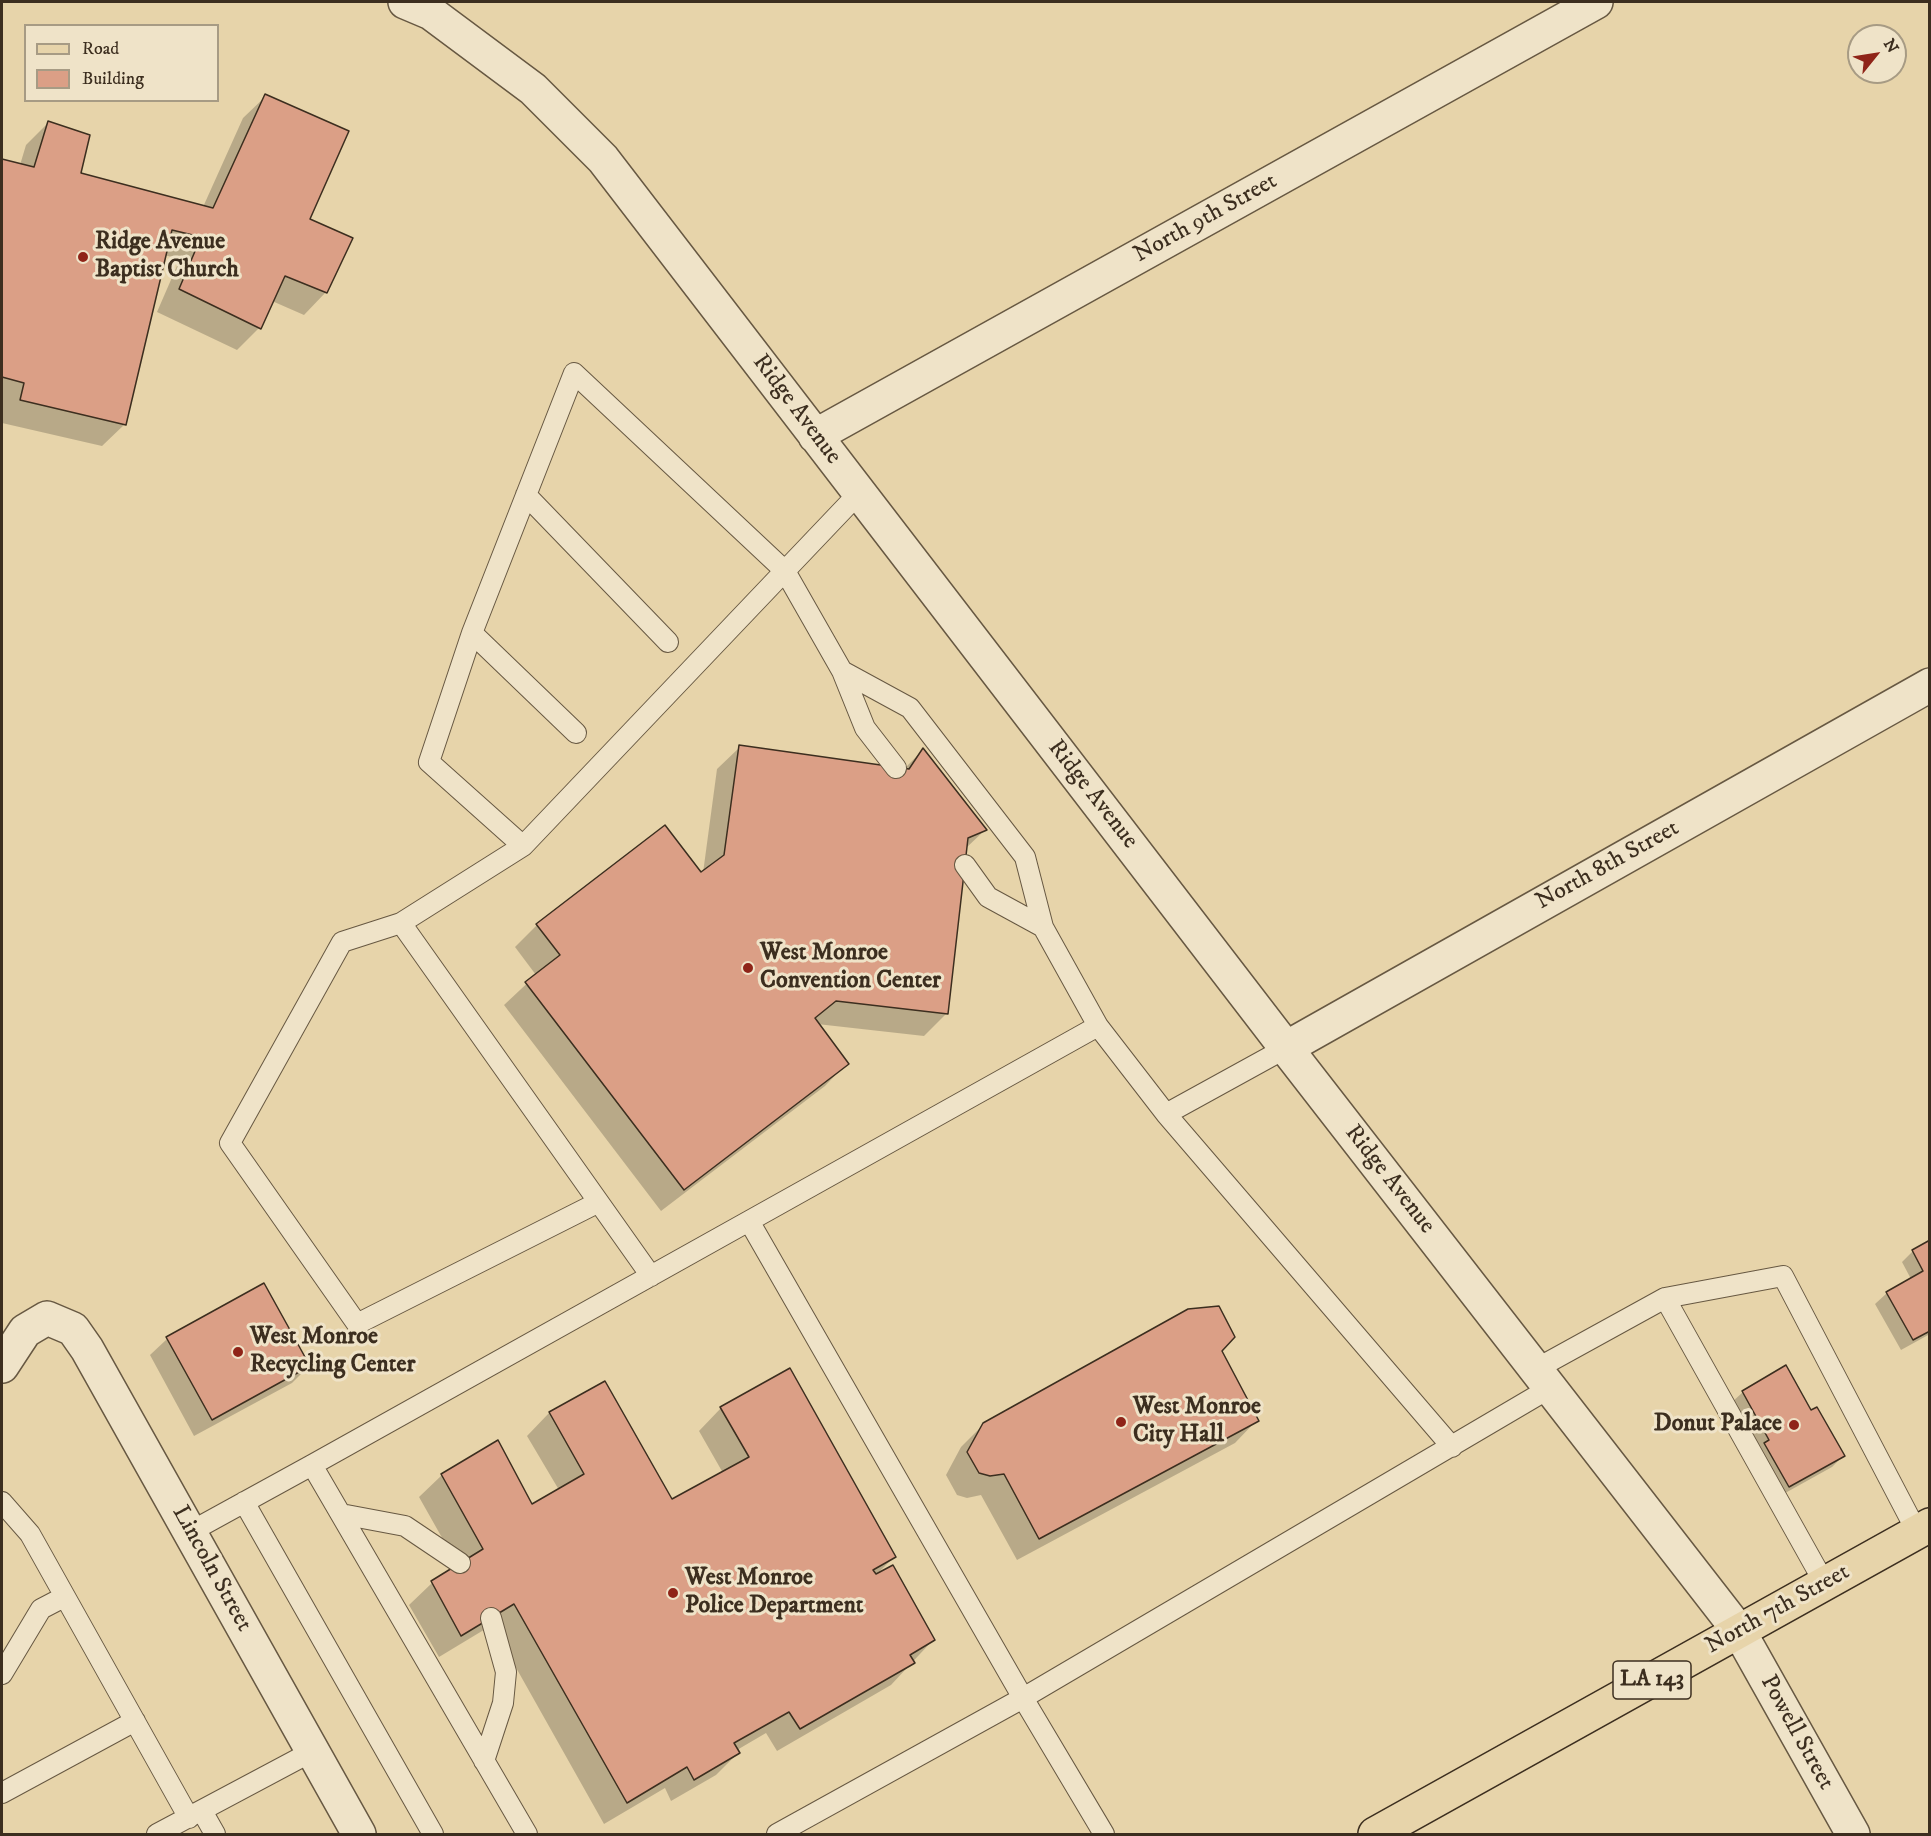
<!DOCTYPE html>
<html>
<head>
<meta charset="utf-8">
<style>
  body { margin:0 }
  #map { position:relative; width:1931px; height:1836px; overflow:hidden; background:#e7d4aa; font-family:"IM FELL DW Pica",serif }
  canvas { display:block }
  .frame { position:absolute; inset:0; border:3px solid #3c2e1f; pointer-events:none }
  .legend { position:absolute; left:24px; top:24px; width:195px; height:78px; box-sizing:border-box; background:#efe3c8; border:2px solid #a79b84; margin:0; padding:8px 10px; list-style:none; font-size:18px; color:#3c2e1f }
  .legend li { display:flex; align-items:center; gap:12px; height:30px }
  .legend b { width:30px; border:2px solid #a79b84 }
  .north { position:absolute; left:1847px; top:24px; width:60px; height:60px; box-sizing:border-box; background:#efe3c8; border:2px solid #a79b84; border-radius:50%; rotate:60deg; font-size:16px; font-weight:700; line-height:24px; text-align:center; color:#3c2e1f }
  .north::after { content:''; display:block; margin:auto; width:21px; height:27px; background:#8f2418; clip-path:polygon(50% 0,100% 100%,50% 72%,0 100%) }
</style>
</head>
<body>
<div id="map">
<canvas width="1931" height="1836"></canvas>
<div class="frame"></div>
<ul class="legend">
<li><b style="height:8px;background:#e7d4aa"></b>Road</li>
<li><b style="height:16px;background:#db9f86"></b>Building</li>
</ul>
<div class="north">N</div>
</div>
<script>
const c = document.querySelector('canvas').getContext('2d');
c.lineJoin = 'round';
function paint(path, color) {
  c.fillStyle = color;
  c.fill(path, 'evenodd');
}
function stroke(path, color, width, dash) {
  c.strokeStyle = color;
  c.lineWidth = width;
  c.lineCap = dash ? 'butt' : 'round';
  c.setLineDash(dash || []);
  c.stroke(path);
}
function drawText(font, color, halo, rows, align = 'center') {
  c.font = font + ' "IM FELL DW Pica",serif';
  c.lineWidth = 6;
  c.setLineDash([]);
  c.textBaseline = 'middle';
  c.strokeStyle = halo;
  c.fillStyle = color;
  for (const [text, x, y, turn = 0] of rows) {
    c.save();
    c.translate(x, y);
    c.rotate((+turn || 0) * Math.PI / 180);
    c.textAlign = isNaN(turn) ? turn : align;
    if (halo) c.strokeText(text, 0, 0);
    c.fillText(text, 0, 0);
    c.restore();
  }
}
paint(new Path2D(`
  M266,96L308,220L326,292L304,315L272,301L259,328L237,350L157,312L180,259L164,255L125,424L102,446L2,423V161L20,165L26,145L49,122L79,174L203,207L243,118Z
  M740,747L903,770L923,750L985,830L965,849L946,1014L924,1036L817,1024L847,1063L825,1086L661,1211L504,1005L536,975L515,947L537,925L703,873L717,769Z
  M1930,1242V1334L1901,1350L1875,1304L1887,1293L1911,1279L1902,1262L1913,1251Z
  M167,1339L309,1366L292,1383L194,1436L150,1355Z
  M1220,1351L1257,1420L1235,1443L1017,1560L981,1495L967,1498L957,1495L946,1475L961,1447L984,1424Z
  M605,1383L672,1501L723,1473L699,1431L721,1408L894,1557L876,1575L933,1640L891,1685L777,1751L766,1733L737,1750L738,1753L716,1775L671,1801L665,1788L604,1824L492,1625L439,1657L409,1605L432,1583L458,1566L419,1497L442,1475L532,1506L559,1490L527,1436L549,1413Z
  M1743,1392L1811,1412L1843,1456L1832,1467L1778,1497L1731,1403Z`), '#0003');
const building = new Path2D(`
  M265,94L349,131L310,219L353,238L327,293L285,276L261,329L179,289L201,237L172,230L126,425L20,400L24,383L2,377V159L34,167L48,121L90,135L81,173L213,208Z
  M739,745L909,769L923,748L987,830L968,838L948,1014L836,1001L815,1018L849,1064L684,1190L525,982L560,955L536,924L665,825L701,872L724,855Z
  M1930,1240V1331L1913,1340L1886,1292L1923,1271L1912,1250Z
  M264,1283L310,1366L212,1420L166,1337Z
  M1219,1306L1235,1337L1222,1351L1259,1421L1039,1539L1004,1474L990,1476L979,1473L967,1452L983,1423L1188,1309Z
  M1786,1365L1811,1410L1817,1407L1845,1456L1789,1487L1764,1443L1769,1440L1742,1391Z
  M790,1368L896,1557L873,1570L876,1574L893,1565L935,1640L910,1655L915,1663L800,1729L789,1712L734,1743L740,1753L694,1780L687,1767L627,1803L514,1604L461,1636L431,1581L483,1549L441,1474L498,1440L532,1504L584,1474L549,1412L605,1381L672,1499L749,1457L720,1407Z`);
paint(building, '#db9f86');
stroke(building, '#3c2e1f', 1.5);
const lane = new Path2D(`
  M526,495L668,642
  M472,633L576,733
  M842,671L865,728L896,768
  M523,846L429,762L472,633L574,373L785,571L842,671L910,708L1025,857L1043,927L1098,1026
  M965,865L988,897L1043,927
  M401,923L342,942L230,1143L357,1324L597,1203
  M1166,1114L1286,1048
  M749,1221L1098,1026L1166,1114L1452,1447
  M651,1276L401,923L523,846L859,493
  M1665,1298L1825,1584
  M1536,1369L1665,1298L1783,1276L1917,1532
  M312,1465L527,1834
  M2,1502L30,1534L189,1818
  M244,1502L433,1834
  M341,1514L405,1526L460,1563
  M190,1532L312,1465L749,1221L1023,1698L1104,1834
  M2,1674L41,1609L64,1597
  M484,1761L503,1703L506,1672L491,1618
  M2,1793L135,1721
  M202,1811L215,1834
  M157,1834L313,1751
  M777,1834L1023,1698L1550,1388`);
const street = new Path2D(`
  M405,2L431,13L533,89L603,159L1286,1048L1739,1631L1853,1834
  M815,436L1596,2
  M1286,1048L1930,685
  M2,1366L25,1331L47,1318L73,1329L87,1349L359,1834`);
const primary = new Path2D(`
  M1375,1834L1930,1525`);
stroke(lane, '#675842', 22);
stroke(street, '#675842', 36);
stroke(primary, '#3c2e1f', 36);
stroke(lane, '#efe3c8', 20);
stroke(street, '#efe3c8', 33);
stroke(primary, '#e7d4aa', 33);
for (const [x, y, r, color] of [
  [83,257,6,"#8f2418"],
  [748,968,6,"#8f2418"],
  [238,1352,6,"#8f2418"],
  [1121,1422,6,"#8f2418"],
  [1794,1425,6,"#8f2418"],
  [673,1593,6,"#8f2418"]
]) {
  const dot = new Path2D();
  dot.arc(x, y, r, 0, 2 * Math.PI);
  c.fillStyle = color;
  c.fill(dot);
  stroke(dot, '#efe3c8', 2);
}
for (const [x, y, w] of [
  [1652,1680,78]
]) {
  const box = new Path2D();
  box.roundRect(x - w / 2, y - 19, w, 38, 4.5);
  c.fillStyle = '#efe3c8';
  c.fill(box);
  stroke(box, '#3c2e1f', 1.5);
}
drawText('bold 22px', '#3c2e1f', null, [
  ["LA 143",1652,1680]
]);
drawText('24px', '#3c2e1f', '#efe3c8', [
  ["North 9th Street",1206,219,-29],
  ["Ridge Avenue",796,410,53],
  ["Ridge Avenue",1092,795,52],
  ["North 8th Street",1608,866,-29],
  ["Ridge Avenue",1389,1180,52],
  ["Lincoln Street",211,1569,61],
  ["North 7th Street",1778,1610,-29],
  ["Powell Street",1796,1733,61]
]);
drawText('bold 24px', '#3c2e1f', '#efe3c8', [
  ["Ridge Avenue",95,243],
  ["Baptist Church",95,271],
  ["West Monroe",760,954],
  ["Convention Center",760,982],
  ["West Monroe",250,1338],
  ["Recycling Center",250,1366],
  ["West Monroe",1133,1408],
  ["City Hall",1133,1436],
  ["Donut Palace",1782,1425,"right"],
  ["West Monroe",685,1579],
  ["Police Department",685,1607]
], 'left');
</script>
</body>
</html>
